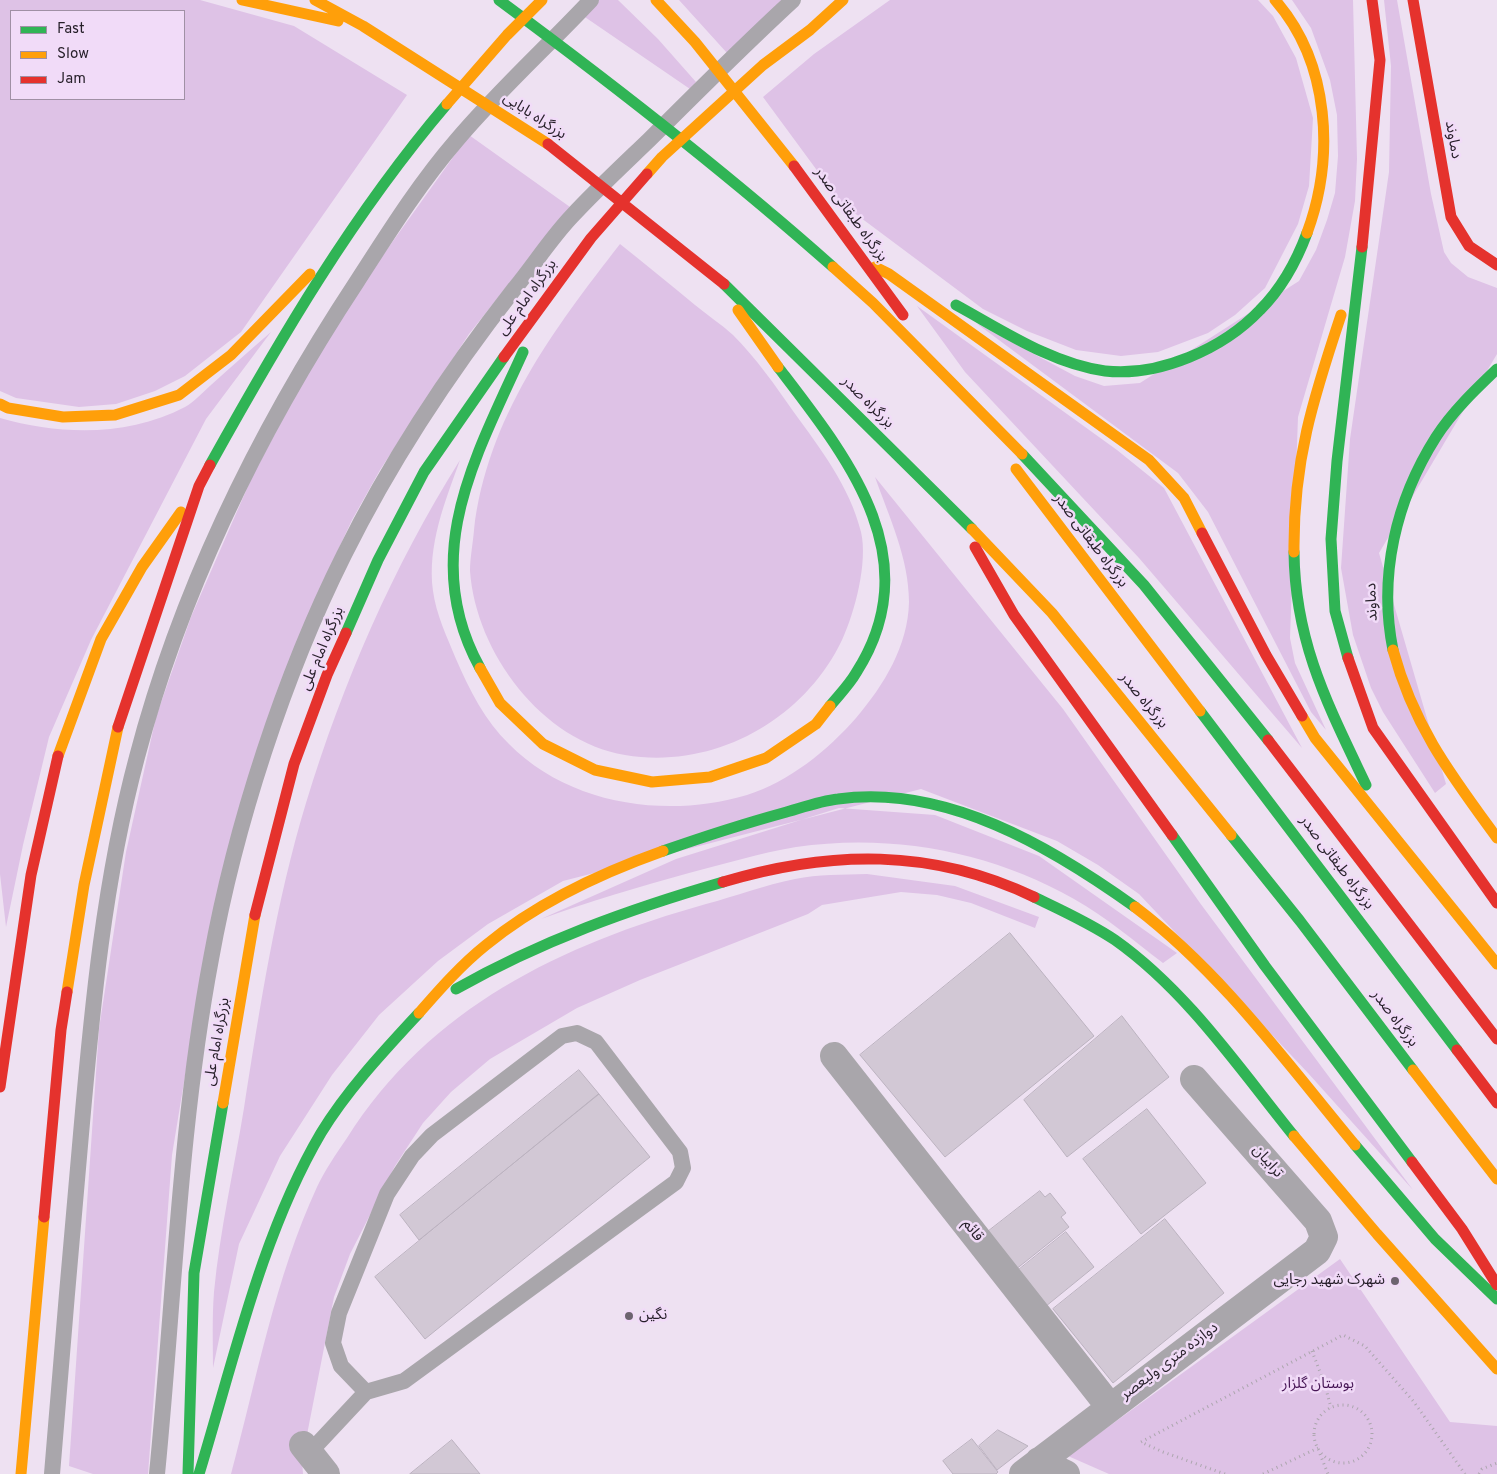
<!DOCTYPE html>
<html>
<head>
<meta charset="utf-8">
<style>
  body { margin:0 }
  #map { position:relative; width:1497px; height:1474px; overflow:hidden; background:#eee1f2; font-family:Overpass,sans-serif }
  canvas { display:block }
  .legend { position:absolute; left:10px; top:10px; width:175px; height:90px; box-sizing:border-box; background:#f1dbf8; border:1px solid #a090a5; margin:0; padding:6px 9px; list-style:none; font-size:15px; color:#261f29 }
  .legend li { display:flex; align-items:center; gap:10px; height:25px }
  .legend b { width:25px; border:1px solid #a090a5 }
</style>
</head>
<body>
<div id="map">
<canvas width="1497" height="1474"></canvas>
<ul class="legend">
<li><b style="height:6px;background:#30b455"></b>Fast</li>
<li><b style="height:6px;background:#ff9f0a"></b>Slow</li>
<li><b style="height:6px;background:#e5322d"></b>Jam</li>
</ul>
</div>
<script>
const c = document.querySelector('canvas').getContext('2d');
c.lineJoin = 'round';
function paint(path, color) {
  c.fillStyle = color;
  c.fill(path, 'evenodd');
}
function stroke(path, color, width, dash) {
  c.strokeStyle = color;
  c.lineWidth = width;
  c.lineCap = dash ? 'butt' : 'round';
  c.setLineDash(dash || []);
  c.stroke(path);
}
function drawText(font, color, halo, rows, align = 'center') {
  c.font = font + ' Overpass,"Noto Sans Arabic",sans-serif';
  c.lineWidth = 5;
  c.setLineDash([]);
  c.textBaseline = 'middle';
  c.strokeStyle = halo;
  c.fillStyle = color;
  for (const [text, x, y, turn = 0] of rows) {
    c.save();
    c.translate(x, y);
    c.rotate((+turn || 0) * Math.PI / 180);
    c.textAlign = isNaN(turn) ? turn : align;
    if (halo) c.strokeText(text, 0, 0);
    c.fillText(text, 0, 0);
    c.restore();
  }
}
paint(new Path2D(`
  M0,0H200L294,26L407,95L241,332L185,376L155,391L116,404L79,407L16,398L0,391ZM11,11H184V99H11Z
  M594,0H618L658,39L696,82L690,89L579,13Z
  M679,0H784L727,53Z
  M890,0H1258L1273,16L1296,58L1313,118L1309,186L1298,224L1265,288L1235,315L1208,333L1158,352L1121,356L1076,350L1027,331L983,309L841,203L763,97L814,54Z
  M1292,0H1353L1357,159L1355,201L1345,257L1298,417L1290,638L1295,663L1326,730L1311,712L1208,512L1178,473L976,323L1075,376L1104,386L1140,383L1299,281L1316,250L1327,220L1335,193L1338,156L1337,115L1330,80L1311,28Z
  M1384,0H1397L1431,194L1444,252L1451,263L1468,277L1497,288V354L1379,553L1446,784L1435,793L1383,712L1371,688L1353,635L1341,568L1350,439L1389,172L1391,66Z
  M469,135L570,207L469,334L380,470L352,520L313,604L195,1015L172,1155L148,1474H93L69,1466L99,1029L126,852L156,717L191,617L252,477L314,360L368,276Z
  M620,244C645,264 670,284 695,305C707,315 721,324 733,335C756,358 775,385 793,411C820,448 850,487 861,532C868,562 855,612 842,640C804,720 714,770 625,755C542,741 476,653 470,571C470,558 473,543 474,530C487,418 553,330 620,244Z
  M917,306L1117,450L1164,488L1302,748L1139,558L965,372Z
  M271,332L206,419L91,640L49,737L23,845L6,927L0,874V418C60,435 128,437 185,407C194,402 203,392 211,385C231,367 251,349 271,332Z
  M460,460C445,502 427,545 433,591C436,614 447,637 456,659C469,689 485,721 509,744C569,805 667,819 747,795C789,782 828,750 856,718C884,685 908,646 909,602C909,558 889,517 875,477L1063,709L1200,903L1413,1190L1308,1073L1139,894L1098,865L1057,841L921,789L563,881L488,924L438,961L379,1015L332,1075L280,1156L239,1244L213,1368C213,1343 212,1317 214,1292C220,1230 234,1169 244,1108C260,1006 276,902 306,803C343,682 393,567 460,460Z
  M839,808L935,815L1039,856L1177,953L1163,963C1134,941 1106,917 1074,899C991,851 890,833 796,847C760,853 724,864 689,873C639,887 590,901 541,919L676,859Z
  M867,874L955,886L1039,917L1035,928L971,903L937,895L901,892L822,905L808,914L640,980L577,1008L490,1059L451,1092L423,1123L395,1166L350,1254L334,1297L302,1460L303,1474H231C257,1378 275,1278 317,1187C325,1170 336,1154 347,1138C430,1007 561,945 706,904C736,896 765,885 795,879C818,874 843,875 867,874Z
  M1340,1259L1450,1422L1497,1426V1474H1109L1068,1456Z`), '#dec2e6');
const building = new Path2D(`
  M1010,933L1094,1036L945,1157L860,1055Z
  M1122,1016L1169,1077L1067,1157L1024,1100Z
  M579,1070L599,1094L419,1240L400,1215Z
  M599,1094L650,1157L425,1339L375,1277Z
  M1147,1109L1206,1183L1141,1234L1083,1159Z
  M1040,1191L1045,1197L1050,1193L1066,1213L1061,1217L1069,1227L1010,1274L981,1237Z
  M1165,1219L1224,1293L1113,1383L1053,1309Z
  M1066,1232L1094,1267L1040,1311L1011,1276Z
  M998,1430L1028,1446L997,1470L979,1446Z
  M972,1439L998,1472L996,1474H953L943,1461Z
  M452,1440L480,1474H410Z`);
paint(building, '#d2c8d5');
stroke(building, '#bbb2bf', 1);
stroke(new Path2D(`
  M1312,1351L1325,1385L1331,1408
  M1314 1434a29 29 0 1 1 58 0a29 29 0 1 1-58 0Z
  M1320,1454L1328,1474
  M1225,1474L1163,1452L1141,1442L1343,1335L1365,1346L1414,1402L1465,1474
  M1263,1474L1318,1448
  M1479,1474L1482,1469L1497,1463`), '#aca6ae', 3, [1, 4]);
stroke(new Path2D(`
  M309,1453L366,1392L404,1381L676,1182L683,1168L680,1152L596,1042L577,1033L562,1036L432,1135L412,1156L387,1194L339,1313L333,1343L341,1366L366,1392
  M52,1474C61,1361 71,1247 81,1134C92,1008 104,880 137,757C182,586 261,427 358,280C389,232 419,184 456,141C498,91 547,47 591,0
  M157,1474C174,1302 179,1129 211,959C235,826 284,675 344,555C391,460 450,371 515,288C534,265 551,238 572,216C596,190 623,165 649,140C697,92 744,45 793,0`), '#a9a6ab', 16);
stroke(new Path2D(`
  M834,1056L1110,1407
  M303,1445L326,1474
  M1039,1461L1066,1474
  M1023,1474L1317,1251L1324,1237L1318,1221L1194,1079`), '#a9a6ab', 28);
stroke(new Path2D(`
  M499,0C614,85 726,172 833,267
  M724,284L972,529
  M956,305C1002,330 1052,364 1105,371C1159,377 1223,349 1260,310C1281,289 1297,260 1307,233
  M778,367C847,457 930,558 856,673C849,685 839,695 830,706
  M1022,454L1144,585L1268,740
  M210,465C280,339 353,214 447,104
  M1294,552C1295,643 1328,705 1366,785
  M346,633L378,560L424,472L504,357
  M1393,650C1378,576 1396,500 1436,437C1452,412 1475,390 1497,369
  M1348,658L1335,611L1331,539L1337,461L1362,247
  M480,668C418,556 476,456 523,352
  M1200,711L1457,1050
  M1172,835L1265,966L1412,1162
  M1231,835L1300,921L1413,1070
  M663,851C703,837 743,824 783,813C801,808 820,801 838,799C946,784 1051,847 1135,907
  M1034,897C1061,910 1090,923 1115,940C1187,991 1239,1068 1294,1136
  M456,989C541,941 630,909 723,882
  M1355,1145L1435,1239L1497,1299
  M188,1474L194,1273L223,1103
  M199,1474C233,1363 262,1233 321,1133C348,1089 384,1051 419,1013`), '#30b455', 11);
stroke(new Path2D(`
  M242,0L338,21
  M315,0L363,26L548,144
  M656,0L695,42L794,166
  M1275,0C1330,63 1335,157 1307,233
  M447,104L507,35L542,0
  M647,174L662,157L763,65L810,30L843,0
  M833,267L873,303L1022,454
  M875,267L889,274L1149,460L1184,498L1202,533
  M738,310L778,367
  M0,404L8,408L63,417L115,415L179,395L231,355L310,274
  M1016,469L1200,711
  M972,529L1052,613L1231,835
  M1294,552C1293,462 1313,399 1341,315
  M1393,650C1414,727 1451,775 1497,838
  M480,668L500,703L543,744L595,770L652,782L710,777L766,758L816,724L830,706
  M1302,716L1315,738L1497,964
  M58,756L101,639L142,567L181,512
  M1135,907C1222,973 1286,1062 1355,1145
  M67,992L84,885L118,727
  M419,1013C440,989 461,965 486,945C537,903 601,873 663,851
  M1413,1070L1497,1179
  M223,1103L255,915
  M1294,1136L1377,1234L1497,1369
  M21,1474L44,1217`), '#ff9f0a', 11);
stroke(new Path2D(`
  M1413,0L1451,217L1469,246L1497,265
  M548,144L724,284
  M794,166L903,315
  M1362,247L1380,60L1372,0
  M504,357L591,238L647,174
  M1202,533L1266,655L1302,716
  M975,547L1014,615L1172,835
  M1348,658L1373,728L1497,903
  M118,727L199,486L210,465
  M1268,740L1497,1039
  M723,882C830,850 932,848 1034,897
  M255,915L294,764L327,675L346,633
  M1457,1050L1497,1103
  M0,1087L31,875L58,756
  M1412,1162L1462,1229L1497,1285
  M44,1217L61,1030L67,992`), '#e5322d', 11);
for (const [x, y, r, color] of [
  [1395,1281,5,"#6c636f"],
  [629,1316,5,"#6c636f"]
]) {
  const dot = new Path2D();
  dot.arc(x, y, r, 0, 2 * Math.PI);
  c.fillStyle = color;
  c.fill(dot);
  stroke(dot, '#f1dbf8', 2);
}
drawText('15px', '#261f29', '#f1dbf8', [
  ["بزرگراه بابایی",534,117,33],
  ["دماوند",1452,140,80],
  ["بزرگراه طبقاتی صدر",850,215,54],
  ["بزرگراه امام علی",528,298,-54],
  ["بزرگراه صدر",867,403,45],
  ["بزرگراه طبقاتی صدر",1090,541,53],
  ["دماوند",1373,602,-92],
  ["بزرگراه امام علی",323,649,-67],
  ["بزرگراه صدر",1143,701,51],
  ["بزرگراه طبقاتی صدر",1336,863,53],
  ["بزرگراه صدر",1394,1019,53],
  ["بزرگراه امام علی",218,1042,-80],
  ["ترابیان",1267,1162,49],
  ["قائم",972,1231,52],
  ["دوازده متری ولیعصر",1170,1362,-37]
]);
drawText('15px', '#261f29', '#f1dbf8', [
  ["شهرک شهید رجایی",1385,1281],
  ["نگین",639,1316,"left"]
], 'right');
drawText('15px', '#471656', '#f1dbf8', [
  ["بوستان گلزار",1318,1385]
]);
</script>
</body>
</html>
